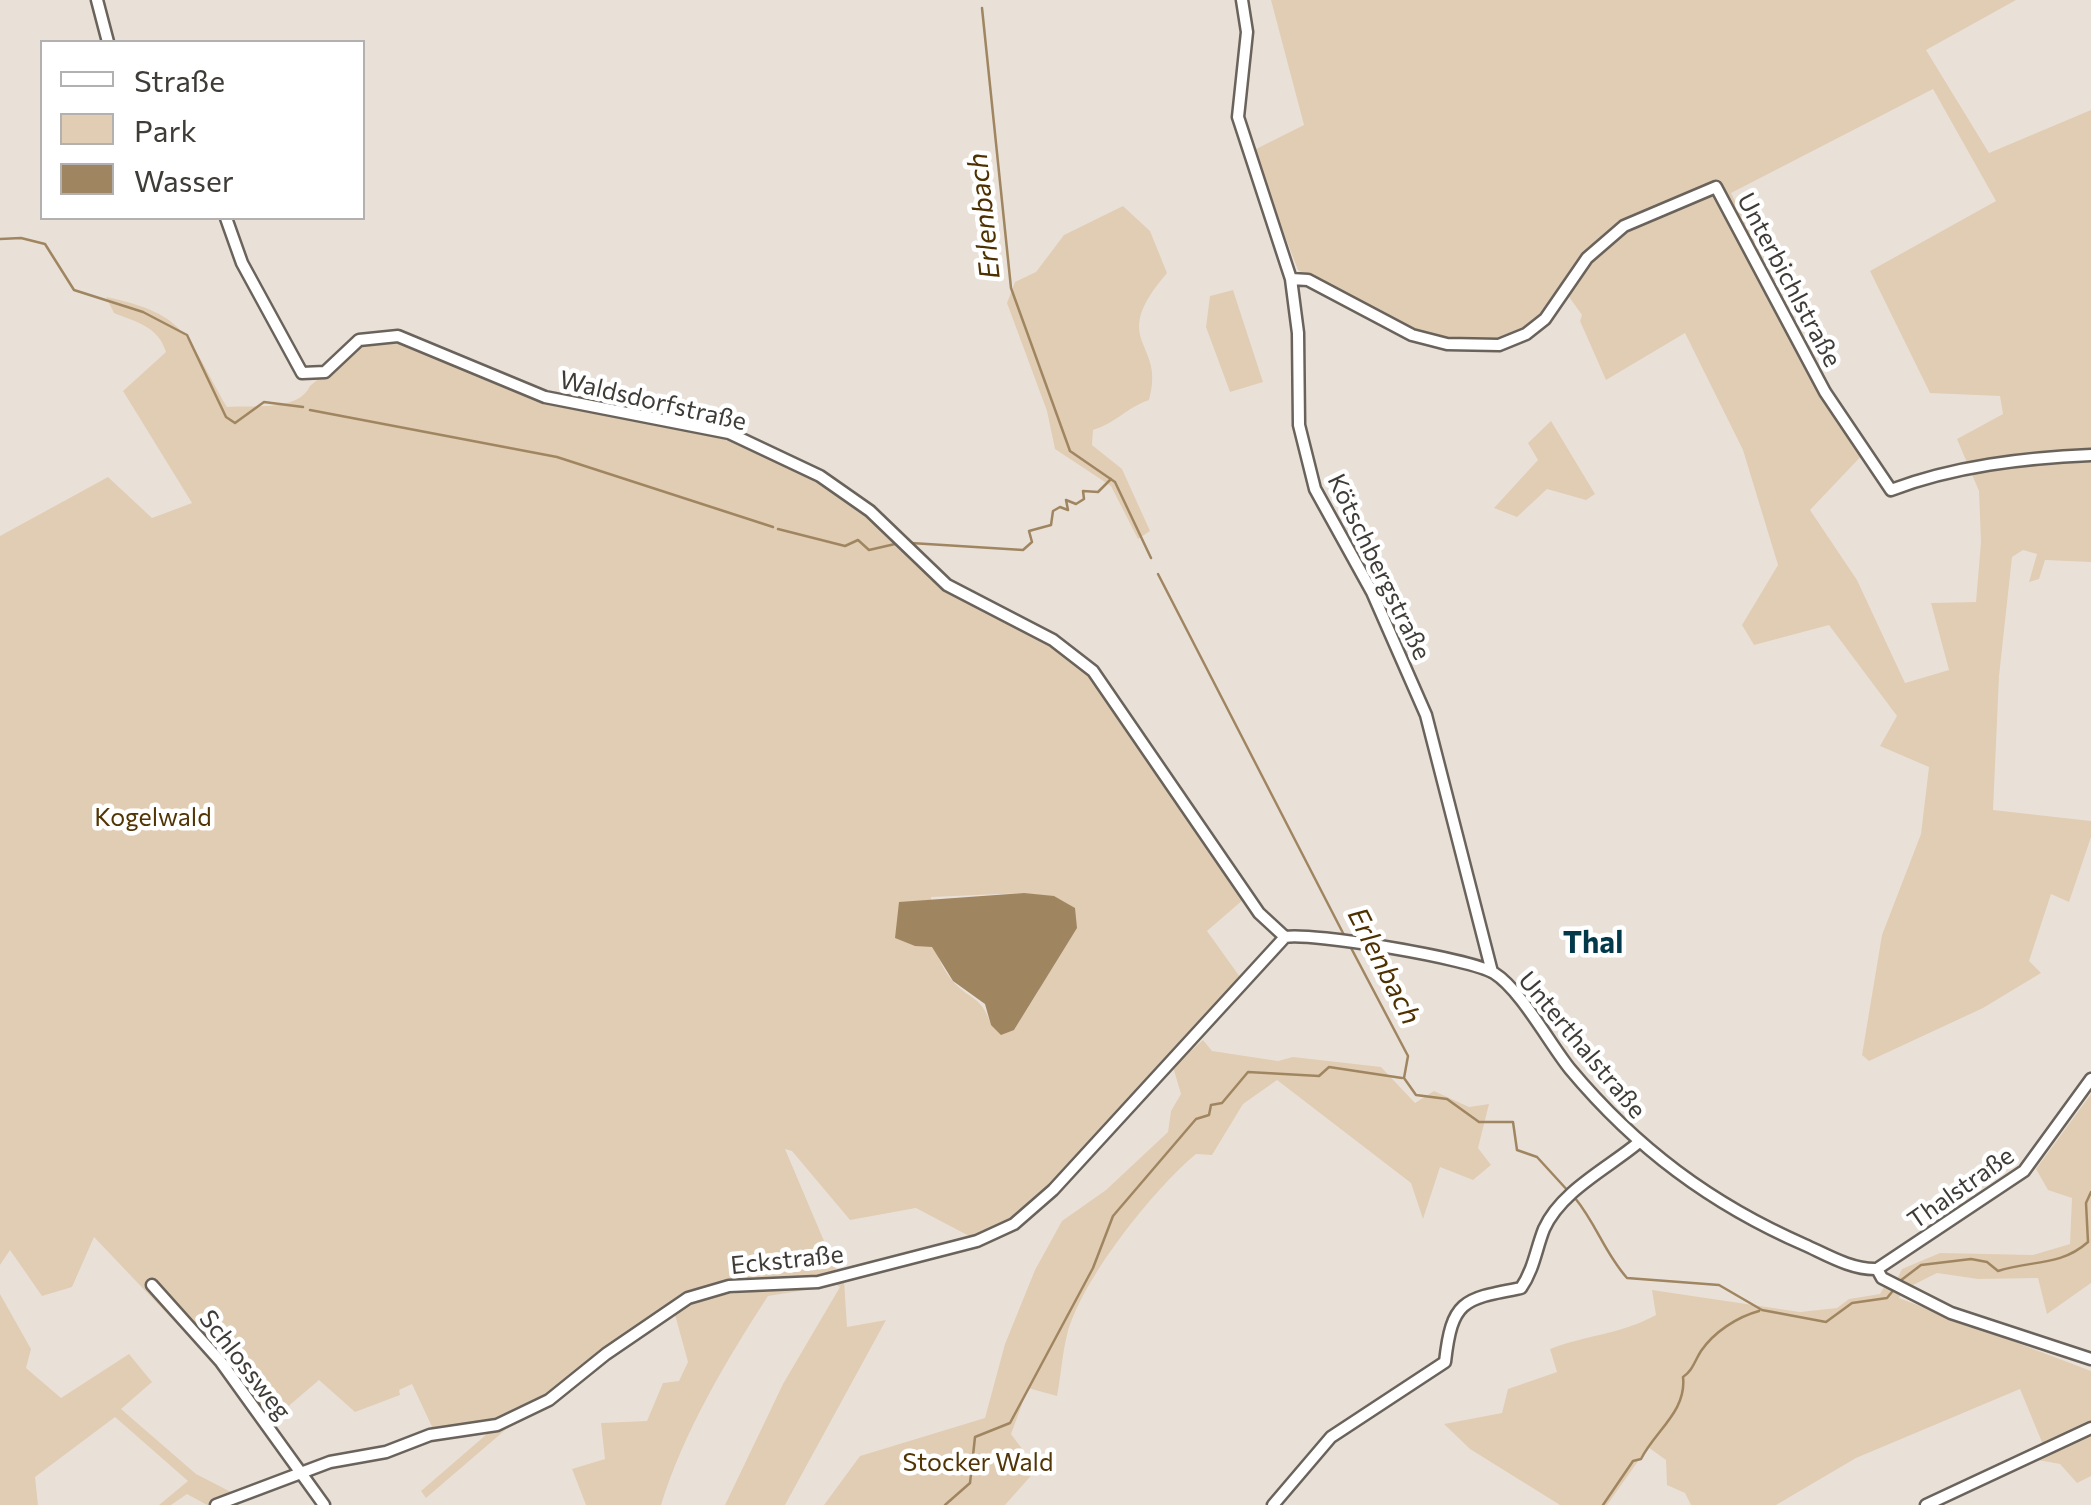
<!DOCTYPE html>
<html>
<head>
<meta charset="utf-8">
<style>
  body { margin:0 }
  #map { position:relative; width:2091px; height:1505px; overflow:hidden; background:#e9e1d8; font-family:Commissioner,sans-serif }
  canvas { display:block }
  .legend { position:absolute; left:40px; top:40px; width:325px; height:180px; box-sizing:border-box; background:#fff; border:2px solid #b2b1af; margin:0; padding:12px 18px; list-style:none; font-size:30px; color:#3f3c38 }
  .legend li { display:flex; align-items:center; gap:20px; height:50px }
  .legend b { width:50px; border:2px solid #b2b1af }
</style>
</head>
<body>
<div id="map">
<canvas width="2091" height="1505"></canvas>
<ul class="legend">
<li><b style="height:12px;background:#fff"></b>Straße</li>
<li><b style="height:28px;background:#e1cdb4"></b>Park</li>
<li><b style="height:28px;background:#a08561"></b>Wasser</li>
</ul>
</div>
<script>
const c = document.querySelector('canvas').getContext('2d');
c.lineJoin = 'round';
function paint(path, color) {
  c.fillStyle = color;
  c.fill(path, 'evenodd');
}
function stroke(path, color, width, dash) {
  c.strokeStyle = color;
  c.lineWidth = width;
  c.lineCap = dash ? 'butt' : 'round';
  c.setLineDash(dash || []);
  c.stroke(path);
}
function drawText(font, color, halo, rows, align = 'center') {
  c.font = font + ' Commissioner,sans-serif';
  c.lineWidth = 9;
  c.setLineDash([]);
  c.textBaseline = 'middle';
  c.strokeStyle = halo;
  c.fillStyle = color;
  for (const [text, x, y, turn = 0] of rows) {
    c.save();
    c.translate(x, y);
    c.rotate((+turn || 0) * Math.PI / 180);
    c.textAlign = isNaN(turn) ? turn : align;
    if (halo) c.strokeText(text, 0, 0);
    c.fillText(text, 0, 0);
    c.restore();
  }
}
paint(new Path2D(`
  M1271,0H2016L1926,50L1989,153L2091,110V562L2045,560L2039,579L2029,582L2037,554L2023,550L2012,557L1999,676L1993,810L2091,821V837L2069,902L2051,894L2029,961L2041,973L1983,1008L1869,1061L1862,1055L1882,935L1921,834L1929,767L1880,746L1897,716L1829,625L1754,645L1742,625L1778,565L1743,450L1685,333L1606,380L1580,321L1582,315L1562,287C1552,302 1542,318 1527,328C1455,372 1360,303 1298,270L1252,151L1304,125ZM1933,89L1996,201L1870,271L1930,393L2000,396L2003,414L1957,439L1979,491L1981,542L1976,602L1931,603L1949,670L1905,683L1857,580L1810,510L1867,450L1810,354L1731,193Z
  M1123,206L1150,231L1167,273C1106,344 1167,340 1149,400C1126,408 1116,423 1093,430L1092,445L1122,469L1150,531L1138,539L1111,486L1055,449L1047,411L1007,303L1015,282L1036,272L1064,235Z
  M1233,290L1263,382L1230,392L1206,327L1210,296Z
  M106,297C189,314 187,338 227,407C252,405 298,412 310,386L361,342L396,338L519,391L726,435L842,492L896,537L944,587L1052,643L1090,674L1244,899L1207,931L1240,977L1050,1188L1012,1219L971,1237L916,1208L850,1220L792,1151L785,1149L838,1274L737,1282L663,1310L604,1351L552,1396L484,1427L434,1431L412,1384L399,1390L400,1395L355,1412L319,1380L270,1422L94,1237L72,1287L42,1296L10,1250L0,1265V536L108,477L152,518L192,503L123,391L166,352C158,326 136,322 114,313ZM1024,893L1039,990L1014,1030L991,1025C982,995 968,1000 951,979C931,953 932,928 931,897Z
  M1551,421L1595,494L1586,500L1547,489L1517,517L1494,508L1538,460L1528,443Z
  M1203,1040L1212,1051L1278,1061L1293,1057L1381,1067L1415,1103L1434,1091L1469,1107L1489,1104L1478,1148L1491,1165L1473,1180L1440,1167L1423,1219L1411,1183L1277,1080L1243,1104L1212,1155L1196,1154C1153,1190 1081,1280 1067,1335C1062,1355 1061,1376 1057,1396L1028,1388L1011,1434L1037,1469L1005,1505H824L860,1456L985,1418L1005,1344L1035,1270L1062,1221L1106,1190L1168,1132L1171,1111L1181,1094L1173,1067Z
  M2091,1094V1283L2047,1314L2038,1278L1978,1279L1937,1273L1913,1285L1903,1283L1898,1277L1902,1269L1940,1253L2033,1255L2070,1244L2072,1198L2048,1190L2036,1169Z
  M844,1280L847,1327L886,1320L785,1505H725L783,1384L840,1287L837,1285L768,1296C726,1361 684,1431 661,1505H586L572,1469L605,1459L601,1423L647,1421L663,1383L679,1381L688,1362L674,1311C738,1280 784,1300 844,1280Z
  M1884,1287L1902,1293L1899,1298L2091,1371V1423L2044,1447L2020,1389L1856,1458L1776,1505H1691L1685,1493L1667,1485L1666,1460L1648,1447L1607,1505H1560L1470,1449L1444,1424L1502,1413L1508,1389L1557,1372L1550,1349C1586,1335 1622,1334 1656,1315L1652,1290L1800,1312L1837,1308L1849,1299L1880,1294Z
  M0,1294L31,1349L26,1368L61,1398L129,1354L152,1382L121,1409L196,1474L235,1494L207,1505L187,1494L171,1505H159L188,1481L115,1417L35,1477L38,1505H0Z
  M511,1425L426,1498L421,1491L487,1434Z
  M2091,1433V1476L2077,1483L2060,1464L2038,1460Z`), '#e1cdb4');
paint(new Path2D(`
  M1024,893L1054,896L1075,908L1077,928L1014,1030L1001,1035L991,1025L985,1004L953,981L932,947L915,946L895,938L899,902Z`), '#a08561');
stroke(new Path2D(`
  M982,8L1011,288L1070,451L1115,482L1151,558
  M0,239L21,238L45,244L74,290L143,312L187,335L226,417L235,423L264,402L303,407
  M310,410L557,457L773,527
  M778,529L845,546L858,540L869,550L895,544
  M911,543L1023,550L1032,542L1029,531L1051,525L1053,511L1060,507L1068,510L1066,500L1076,504L1084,499L1083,491L1098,492L1111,479
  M1158,574L1344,935
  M1350,946L1408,1056L1404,1078L1416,1095L1447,1099L1479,1122H1513L1517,1150L1537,1157L1569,1192
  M1575,1198C1597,1225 1604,1252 1627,1278L1719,1285L1762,1310L1826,1322L1852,1303L1887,1298L1896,1287
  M1900,1281L1921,1265L1971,1259L1987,1262L1998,1271C2030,1260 2060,1267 2088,1242L2086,1203L2091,1192
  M945,1505L970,1483L975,1437L1010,1423L1093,1268L1113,1216L1196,1119L1209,1115L1211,1105L1222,1103L1248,1072L1319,1076L1329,1067L1402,1078
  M1603,1505L1633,1461L1641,1459C1655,1431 1687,1411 1683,1377C1693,1370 1694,1362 1701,1351C1714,1332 1737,1317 1759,1311`), '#a08561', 2.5);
const minor = new Path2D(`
  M97,0L108,42
  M1242,0L1247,32L1238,117L1291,279L1298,333L1299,425L1315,489L1372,592L1426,715L1492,972
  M226,218L242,263L302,373L325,372L359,340L398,336L545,397L729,433L820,476L870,511L947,585L1053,640L1093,671L1259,913L1285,937
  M1291,279L1308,280L1412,335L1447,344L1499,345L1526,334L1545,319L1587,258L1624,226L1716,187L1825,392L1891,490C1954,466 2024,458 2091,455
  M1285,937C1312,932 1472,959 1494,973C1521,990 1549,1043 1570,1069C1636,1148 1711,1204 1805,1245C1827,1255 1852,1270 1877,1269
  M1877,1269L2024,1171L2091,1079
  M1877,1269L1882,1278L1951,1313L2091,1359
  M152,1285L221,1362L324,1505
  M216,1505L330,1462L386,1452L430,1435L497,1425L549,1400L606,1354L688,1298L729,1286L818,1282L977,1241L1014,1224L1053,1190L1285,937
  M1273,1505L1331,1437L1445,1362C1452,1300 1463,1299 1521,1288C1534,1269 1536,1249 1544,1229C1561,1191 1608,1168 1638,1143
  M1926,1505L2091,1428`);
stroke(minor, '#6a635b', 15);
stroke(minor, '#fff', 10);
drawText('25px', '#3f3c38', '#fff', [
  ["Unterbichlstraße",1789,280,62],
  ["Waldsdorfstraße",653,401,13],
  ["Kötschbergstraße",1379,567,64],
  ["Unterthalstraße",1582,1045,50],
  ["Thalstraße",1961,1188,-35],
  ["Eckstraße",787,1260,-6],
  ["Schlossweg",245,1365,52]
]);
drawText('25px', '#523505', '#fff', [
  ["Kogelwald",153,818],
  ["Stocker Wald",978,1463]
]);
drawText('italic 28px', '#4e3100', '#fff', [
  ["Erlenbach",984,216,-96],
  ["Erlenbach",1384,966,63]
]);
drawText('bold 30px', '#01394a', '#fff', [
  ["Thal",1593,943]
]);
</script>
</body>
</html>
